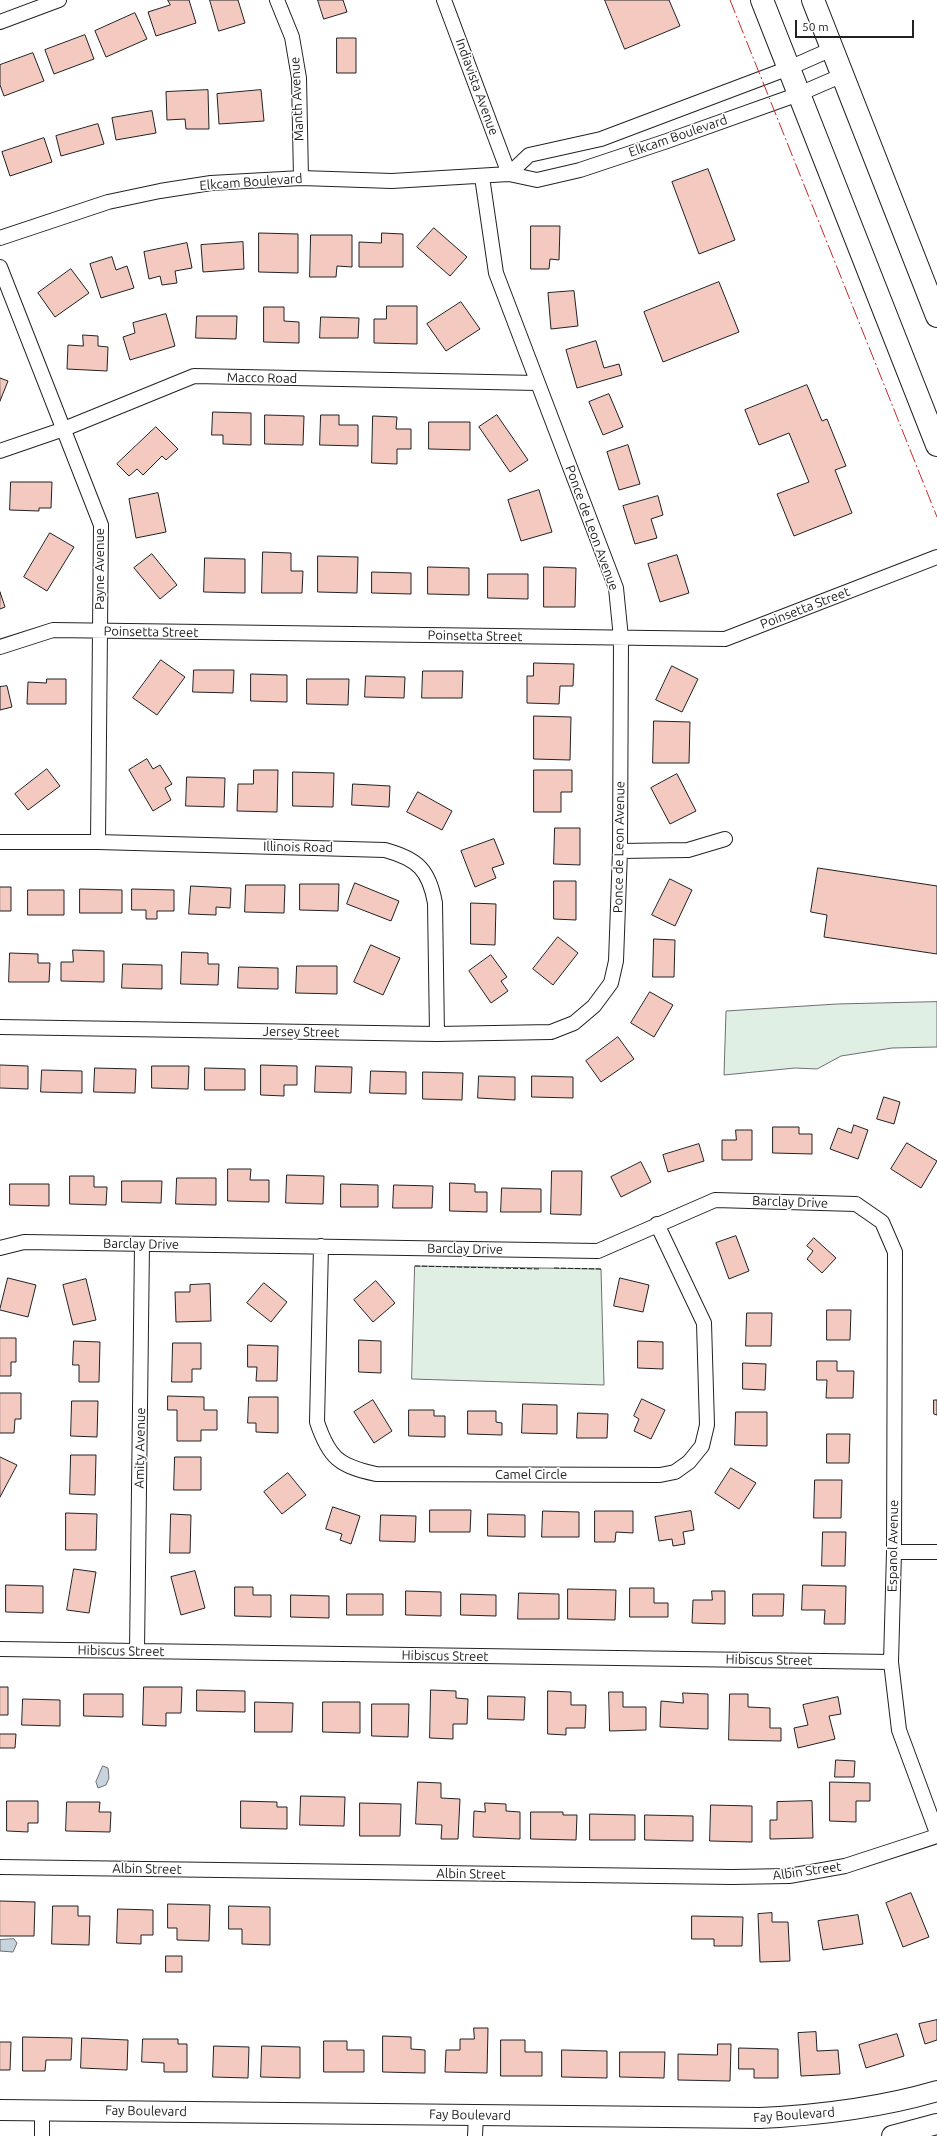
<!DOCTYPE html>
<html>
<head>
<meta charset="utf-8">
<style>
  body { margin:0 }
  #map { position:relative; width:937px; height:2136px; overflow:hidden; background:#fff; font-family:Ubuntu,sans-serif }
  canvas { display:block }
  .scale { position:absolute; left:795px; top:20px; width:119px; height:18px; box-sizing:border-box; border:2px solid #222; border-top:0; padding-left:5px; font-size:12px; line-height:14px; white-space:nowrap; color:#222; -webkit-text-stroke:3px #fff; paint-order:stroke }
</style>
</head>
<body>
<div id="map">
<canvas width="937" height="2136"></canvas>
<div class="scale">50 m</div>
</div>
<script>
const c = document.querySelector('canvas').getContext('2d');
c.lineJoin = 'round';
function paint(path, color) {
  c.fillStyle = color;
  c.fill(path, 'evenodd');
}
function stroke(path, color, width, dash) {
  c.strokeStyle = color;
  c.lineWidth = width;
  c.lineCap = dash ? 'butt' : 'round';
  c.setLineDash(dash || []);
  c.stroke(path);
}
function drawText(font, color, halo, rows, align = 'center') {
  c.font = font + ' Ubuntu,sans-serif';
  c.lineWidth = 3;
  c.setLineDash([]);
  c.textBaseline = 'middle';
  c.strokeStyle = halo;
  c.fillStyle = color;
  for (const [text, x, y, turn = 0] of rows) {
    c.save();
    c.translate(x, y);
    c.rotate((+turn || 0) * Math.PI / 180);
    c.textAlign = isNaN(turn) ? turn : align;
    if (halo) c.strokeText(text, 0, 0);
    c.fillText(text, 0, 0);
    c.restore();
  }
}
const green = new Path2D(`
  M937,1002V1047L892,1048L841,1056L817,1069L795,1068L724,1075L726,1011L837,1004Z
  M415,1266L601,1269L604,1385L412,1379Z`);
paint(green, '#e0efe3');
stroke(green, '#6f6f6f', 1);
const water = new Path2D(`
  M103,1766L108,1768L109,1778L106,1785L98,1788L96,1782Z
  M14,1939L17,1943L13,1952L0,1951V1940Z`);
paint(water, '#c7d3dd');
stroke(water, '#6f6f6f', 1);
const building = new Path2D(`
  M168,0H189L196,23L156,36L148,12L170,5Z
  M210,0H238L245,23L219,31Z
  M318,0H343L347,12L324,19Z
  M605,0H669L680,26L625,49Z
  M135,13L147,39L106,57L95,31Z
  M85,35L94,59L54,74L45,50Z
  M337,38H356V73H337Z
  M33,53L44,81L4,96L0,85V65Z
  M208,90L209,129H186L185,119L167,120L166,92Z
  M261,90L264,121L219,124L217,94Z
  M152,111L156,133L116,140L112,118Z
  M98,124L104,144L61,156L56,136Z
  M44,138L52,162L10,176L2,152Z
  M708,169L735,240L699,254L672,182Z
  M531,226H560L559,260L550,259L549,269H531Z
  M434,228L467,257L450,276L417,247Z
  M259,233L298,234V273L259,272Z
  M382,233L403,234V267H359V242L381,243Z
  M311,235H352V267L337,266L336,277H310Z
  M243,242L244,269L203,272L201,245Z
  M187,243L192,268L175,271L177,283L162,285L160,276L149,279L144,252Z
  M112,257L116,270L127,266L134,288L101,298L90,264Z
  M71,269L89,293L55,317L38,293Z
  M719,282L739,332L663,362L644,312Z
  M574,291L578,326L551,329L548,293Z
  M461,302L480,329L446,351L427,324Z
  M387,306H417V344L374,343V319H386Z
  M264,307H284V321L299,322V343L264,342Z
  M166,314L175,346L130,360L123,337L135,333L133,323Z
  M197,316H237L236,339L196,338Z
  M321,317L359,318L358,338H320Z
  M83,335L98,336V346L108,347L107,371L67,369L68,345L83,346Z
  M596,341L604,368L619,364L622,375L577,388L566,350Z
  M0,378L8,381L0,401Z
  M807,385L822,421L827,419L846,466L835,470L852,513L794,536L777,494L809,482L789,433L759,445L745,410Z
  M609,394L623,427L603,435L589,402Z
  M213,412L251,413V445L223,444V435H212Z
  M265,415L304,416L303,445L265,444Z
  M321,415H339V425H358V446L320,445Z
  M497,415L528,460L510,472L479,427Z
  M373,416L397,417L396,429H411V449H397V464L372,463Z
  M429,422H470V450L429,449Z
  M156,427L178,449L166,460L162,456L143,475L137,469L129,476L117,464Z
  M628,445L640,484L619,490L607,452Z
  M11,482H52L51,508H39V511L10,510Z
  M539,490L552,532L521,541L508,500Z
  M158,493L166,532L136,538L129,499Z
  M658,496L663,515L651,519L657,538L635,544L623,506Z
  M50,533L74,547L47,591L24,577Z
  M263,552L291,553V571H303L302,593H262Z
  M152,554L177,585L160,599L134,568Z
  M677,555L689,593L660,602L648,564Z
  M318,556L358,557L357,593L318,592Z
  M205,558L245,559V593L204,592Z
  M428,567L469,568V595L428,594Z
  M544,567L576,568L575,607H544Z
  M372,572L411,573V594L372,593Z
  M488,574H528V599L488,598Z
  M0,592L5,607L0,609Z
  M161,660L185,677L157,715L133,698Z
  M534,663L574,664L573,686H560L559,704L527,703V676H533Z
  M672,666L698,679L682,712L656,700Z
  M194,670H234L233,693L193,692Z
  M423,671H463L462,698H422Z
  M251,674L287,675V702L251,701Z
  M366,676L405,677L404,698L365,697Z
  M47,679H66V704H27L28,682L46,683Z
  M307,679H349L348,705L307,704Z
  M7,686L12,707L0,710V687Z
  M534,716L571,717L570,760L534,759Z
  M654,721L690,722L689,763H653Z
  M147,759L153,769L160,765L172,784L165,788L171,800L153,811L129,770Z
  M47,769L60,786L28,810L15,794Z
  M254,770H278L277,812L237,811L238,784H253Z
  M534,770H572V792H561V812H534Z
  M293,772L334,773L333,807L293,806Z
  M677,774L696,811L670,824L651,788Z
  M187,777L225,778L224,807L186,806Z
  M353,784L390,786L389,807L352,805Z
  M418,792L452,811L442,830L407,812Z
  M555,828H580V865L554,864Z
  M494,839L504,864L492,868L496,878L475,887L461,851Z
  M818,868L937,886V954L824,937L827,915L811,912Z
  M670,879L692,890L675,926L652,915Z
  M554,881H576V920L554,919Z
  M355,883L399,901L391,921L347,904Z
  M300,884H339L338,911L300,910Z
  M246,885H285L284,913L245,912Z
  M191,886L231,888L230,908L216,907V915L189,914Z
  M0,887H11V911H0Z
  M80,889L122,890V913H80Z
  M132,889L174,890V911H157V919H146V910H132Z
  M28,890H64V915H28Z
  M471,903L496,904L495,945L471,944Z
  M558,937L578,953L553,985L533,969Z
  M654,939L675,940L674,977H653Z
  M371,945L400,958L383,995L354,982Z
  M73,950L104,951V982L61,981V962H73Z
  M182,952L208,953V964H219L218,985L181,984Z
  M10,953L38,954V963H50L49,982H9Z
  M491,955L507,977L501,981L508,991L491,1003L469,971Z
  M123,964L162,965V989L122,988Z
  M297,966H337V994L296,993Z
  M239,967L278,968V989L238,988Z
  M650,992L673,1005L654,1037L631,1023Z
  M618,1037L634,1059L601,1082L586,1061Z
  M0,1065L28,1066V1089L0,1088Z
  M261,1065L297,1066V1085H284V1096L261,1095Z
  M152,1066H189L188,1089L152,1088Z
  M316,1066L352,1067L351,1093L315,1092Z
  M95,1068L136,1069L135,1093L94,1092Z
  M205,1068L245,1069V1090H205Z
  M42,1070L82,1071V1093L41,1092Z
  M371,1071L406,1072V1094L370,1093Z
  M423,1072L463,1073L462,1100L423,1099Z
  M479,1076L515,1077V1100L478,1098Z
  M532,1076L573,1077V1098L532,1097Z
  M884,1097L900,1102L894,1124L877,1119Z
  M854,1125L868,1130L858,1159L830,1149L838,1128L851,1133Z
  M773,1127H799V1134H812V1154L773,1153Z
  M736,1130H752V1160H722V1140H736Z
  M907,1143L937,1161L921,1188L891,1169Z
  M699,1144L704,1161L668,1172L663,1155Z
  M641,1162L651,1182L621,1197L611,1177Z
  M228,1169H251L250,1180H269V1202L228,1201Z
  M552,1171H582L581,1215L551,1214Z
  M287,1175L324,1176L323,1204L286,1203Z
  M70,1176H94V1187H107L106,1205L70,1204Z
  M177,1178H216V1205L176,1204Z
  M122,1181H162L161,1203L122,1202Z
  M450,1183L475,1184V1192H487V1212L450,1211Z
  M10,1184H49V1206L10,1205Z
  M341,1184L378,1185V1207H341Z
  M394,1185L433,1186L432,1208H393Z
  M502,1188L541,1189V1212H501Z
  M736,1236L749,1271L729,1279L716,1243Z
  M814,1238L836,1258L822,1273L807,1259L813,1251L807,1246Z
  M8,1278L36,1285L28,1317L0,1310Z
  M620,1278L649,1285L643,1312L614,1306Z
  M86,1279L96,1320L73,1325L63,1285Z
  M376,1281L395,1303L373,1322L354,1300Z
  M264,1283L287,1302L271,1322L247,1303Z
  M210,1284L211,1321L176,1322L175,1292H190V1285Z
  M827,1310H851L850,1340H827Z
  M747,1313H772L771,1346H746Z
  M0,1338H16V1362H11V1376H0Z
  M359,1340L381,1341V1373L359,1372Z
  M74,1341L100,1342L99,1382H79V1365H73Z
  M638,1341L663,1342V1369L638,1368Z
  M173,1343H201V1369H192V1382H172Z
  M248,1345L278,1346L277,1381H256L257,1367H248Z
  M817,1361H837V1371H854L853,1398H826L827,1380H817Z
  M743,1363L766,1364L765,1390L743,1389Z
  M0,1393H21V1419H15L14,1433H0Z
  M168,1396L204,1397V1410H217V1430H201V1441H177V1410H168Z
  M249,1397H278V1433L256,1432V1423H248Z
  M642,1399L665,1410L651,1439L634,1431L639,1419L634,1416Z
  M373,1400L392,1431L374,1443L354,1412Z
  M934,1400H937V1415L934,1414Z
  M72,1401H98L97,1437L71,1436Z
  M523,1404L557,1405V1434L522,1433Z
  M409,1410H434V1416H445V1437L409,1436Z
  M468,1411H496V1422L502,1423V1435L468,1434Z
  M736,1412H767V1446L735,1445Z
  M578,1413L608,1414L607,1438H577Z
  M827,1434H850L849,1463H827Z
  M71,1455H96L95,1495L70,1494Z
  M0,1457L17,1465L0,1497Z
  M175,1457H201V1490H174Z
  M731,1468L756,1483L739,1509L715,1493Z
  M288,1473L306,1495L282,1514L264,1492Z
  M815,1480H842L841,1518H814Z
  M333,1507L360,1516L351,1544L340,1540L342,1534L326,1529Z
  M430,1510H471L470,1532H430Z
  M543,1511L579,1512V1537H542Z
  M595,1511H633V1533L616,1532L615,1542H595Z
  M691,1511L694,1530L683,1532L685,1544L673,1546L672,1539L659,1541L655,1517Z
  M66,1513L97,1514L96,1550H66Z
  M171,1514L191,1515L190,1553H170Z
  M488,1514L525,1515V1537L488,1536Z
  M381,1515L416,1516L415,1542L380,1541Z
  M823,1532H846L845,1566H822Z
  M74,1569L96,1572L89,1613L67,1610Z
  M195,1571L205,1608L181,1615L171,1577Z
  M6,1585L43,1586V1613L6,1612Z
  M803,1585L846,1586L845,1624H824L825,1610H802Z
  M235,1587H253V1595H271V1617L235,1616Z
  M630,1588H654V1603H668V1617H630Z
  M568,1589L616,1590L615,1620L568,1619Z
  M406,1591L441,1592V1616L406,1615Z
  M712,1591H725V1624L692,1623L693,1600H712Z
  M519,1593L559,1594V1619H518Z
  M347,1594H383V1615H347Z
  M461,1594L496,1595V1616L461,1615Z
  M753,1594H784L783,1616H753Z
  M291,1595L329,1596V1618L291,1617Z
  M0,1687H8V1715H0Z
  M144,1687H182L181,1713H166V1726L143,1725Z
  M197,1690L245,1691V1712L197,1711Z
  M431,1690L456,1691V1698L468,1699L467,1724H453V1739L430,1738Z
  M548,1691L571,1692V1705H586L585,1728H566V1735L548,1734Z
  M609,1692H623V1707H646V1730L610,1731Z
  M683,1693L708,1694V1729L660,1727L661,1701L683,1703Z
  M84,1694H123V1717L84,1716Z
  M730,1694H748V1707L770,1708V1728H781V1741L729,1740Z
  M488,1696L525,1697L524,1720L488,1719Z
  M838,1697L841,1714L829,1716L835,1739L798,1748L794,1728L808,1725L803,1705Z
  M23,1699L60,1700V1726L22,1725Z
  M255,1702L293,1703L292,1732H255Z
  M323,1702H360V1733L323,1732Z
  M372,1704H409L408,1737L372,1736Z
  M0,1734H16L15,1748H0Z
  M836,1760L855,1761L854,1777H835Z
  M418,1782L441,1783V1798L460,1799L458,1839H441L442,1825L416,1824Z
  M830,1782L870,1783V1801H856V1822L830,1821Z
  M301,1796L345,1797L344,1826L300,1825Z
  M7,1801H38V1823H28V1832L7,1831Z
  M241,1801L277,1802V1807H287V1829L241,1828Z
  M812,1801L813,1838L770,1839V1820H777V1802Z
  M67,1802H100L99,1812H111L110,1832L66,1831Z
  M360,1803L401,1804L400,1836H360Z
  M485,1803L506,1804V1811L520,1812V1839L473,1837L474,1811L485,1812Z
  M711,1805L752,1806V1842L710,1841Z
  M531,1812H563V1815H577L576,1840L531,1839Z
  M590,1814L635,1815V1840H590Z
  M645,1815L693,1816V1841L645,1840Z
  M911,1893L929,1937L903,1947L886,1903Z
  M0,1901L35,1902L34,1936H0Z
  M168,1904L210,1905L209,1941L177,1940V1928H168Z
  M53,1906H78V1916H90L89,1945L52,1944Z
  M229,1906L270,1907V1945L242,1944V1929H229Z
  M118,1909L153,1910V1935H141V1944L117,1943Z
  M772,1913V1922H788L790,1961L760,1962L758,1914Z
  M858,1915L863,1944L823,1950L818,1921Z
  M692,1916L743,1917L742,1946H714V1939H692Z
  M166,1956H182V1972H166Z
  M937,2020V2040L925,2044L919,2024Z
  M474,2028H488L487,2073L445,2072L446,2050H460V2039H474Z
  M816,2032L817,2051L838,2050L840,2074L801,2076L798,2033Z
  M897,2034L904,2056L866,2068L859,2045Z
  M383,2036L411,2037V2049L425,2050V2073L383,2072Z
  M23,2037L72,2038L71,2060H46L45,2071H23Z
  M82,2038L128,2040L127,2070L81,2068Z
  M143,2039H178V2044H187V2072H164V2063L142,2062Z
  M501,2040H525V2052H542V2076H501Z
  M324,2041H347V2050H364V2072H324Z
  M0,2042H11L10,2070H0Z
  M718,2044H731L730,2081L678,2080V2054L717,2055Z
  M214,2046L249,2047L248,2078L213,2077Z
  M262,2046L300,2047V2078L261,2077Z
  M739,2048L778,2049V2078H754V2069H739Z
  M562,2050L607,2051V2078L562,2077Z
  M620,2052H665L664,2078L620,2077Z`);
paint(building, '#f3c9c0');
stroke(building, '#222', 1);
const minor = new Path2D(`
  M277,0L292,37L299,78L301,178
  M444,0L509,174
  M0,22L59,0
  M509,174L529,155L601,139L789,68L832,49
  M0,238L108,202L160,191L211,183L301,178L392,181L509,174L537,180L580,170L667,141L799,94L843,75
  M0,267L101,525L98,842
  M0,451L64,429L194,376L537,383
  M0,647L53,630L725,639L937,557
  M0,842H98L385,850C418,859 429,870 435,903L437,1034
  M620,851L688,850L725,839
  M0,1027L437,1034L551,1032L574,1023L594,1006L611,983L616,961L620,851L621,638L616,588L496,273L482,177
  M321,1246L317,1422C329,1458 339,1466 376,1474L660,1475L675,1472L689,1462L702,1446L707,1425L704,1323L657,1224
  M0,1248L24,1242L598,1251L715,1200L856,1204L882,1222L895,1252L894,1552L891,1662L899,1730L937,1833
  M894,1552H937
  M0,1649L891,1662
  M137,1651L142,1245
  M0,1867L732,1877L789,1876L845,1866L937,1836
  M42,2136V2110
  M475,2136L476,2115`);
const secondary = new Path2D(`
  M0,2110L760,2118C820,2115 879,2108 937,2091
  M892,2136L937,2124`);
const primary = new Path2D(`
  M762,0L937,445
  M813,0L937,316`);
stroke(minor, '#222', 16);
stroke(secondary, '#222', 22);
stroke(primary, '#222', 24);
stroke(minor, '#fff', 14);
stroke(secondary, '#fff', 20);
stroke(primary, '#fff', 22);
stroke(new Path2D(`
  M415,1266L541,1269
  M554,1268L601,1269`), '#222', 1, [5, 2]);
stroke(new Path2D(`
  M730,0L937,517`), '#c62828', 1, [14, 3, 2, 3]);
drawText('13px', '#222', '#fff', [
  ["Indiavista Avenue",477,87,70],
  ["Manth Avenue",297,99,-93],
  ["Elkcam Boulevard",678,136,-19],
  ["Elkcam Boulevard",251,182,-4],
  ["Macco Road",262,378,1],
  ["Ponce de Leon Avenue",592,528,70],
  ["Payne Avenue",100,569,-90],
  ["Poinsetta Street",805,608,-21],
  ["Poinsetta Street",151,632,1],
  ["Poinsetta Street",475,636,1],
  ["Illinois Road",298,847,1],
  ["Ponce de Leon Avenue",619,847,-89],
  ["Jersey Street",301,1032,1],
  ["Barclay Drive",790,1202,2],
  ["Barclay Drive",141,1244,1],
  ["Barclay Drive",465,1249,1],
  ["Amity Avenue",140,1448,-89],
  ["Camel Circle",531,1475],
  ["Espanol Avenue",893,1546,-89],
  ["Hibiscus Street",121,1651,1],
  ["Hibiscus Street",445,1656,1],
  ["Hibiscus Street",769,1660,1],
  ["Albin Street",147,1869,1],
  ["Albin Street",807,1871,-8],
  ["Albin Street",471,1874,1],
  ["Fay Boulevard",146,2111,1],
  ["Fay Boulevard",470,2115,1],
  ["Fay Boulevard",794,2115,-4]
]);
</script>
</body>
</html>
